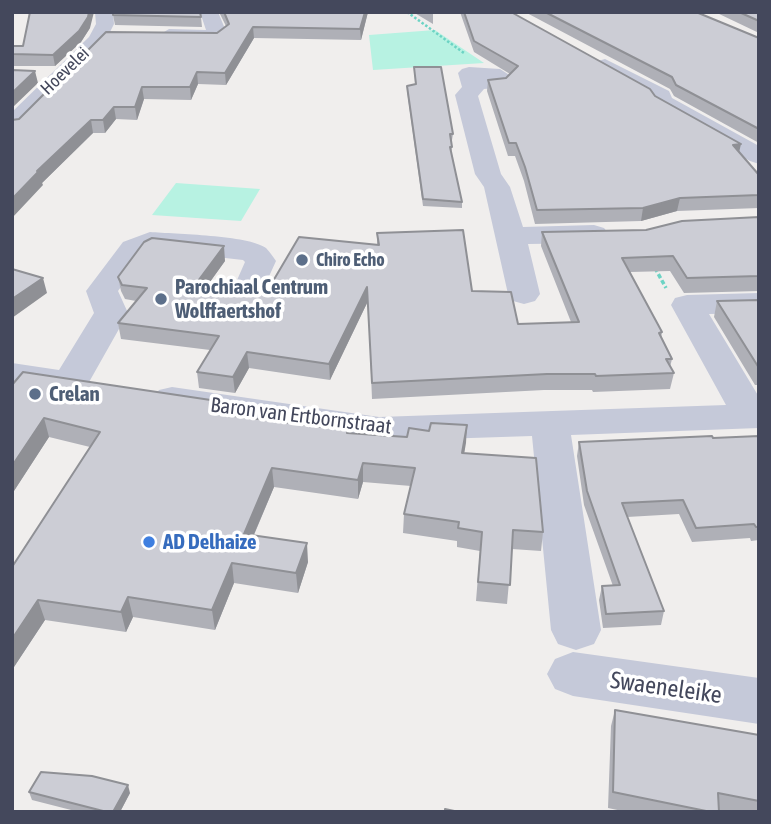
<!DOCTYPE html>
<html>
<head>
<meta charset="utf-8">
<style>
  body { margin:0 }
  #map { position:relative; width:771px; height:824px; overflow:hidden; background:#f0eeed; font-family:"Asap Condensed",sans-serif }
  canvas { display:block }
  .frame { position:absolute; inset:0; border:14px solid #44485c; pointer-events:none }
</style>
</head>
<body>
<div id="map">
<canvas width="771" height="824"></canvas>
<div class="frame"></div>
</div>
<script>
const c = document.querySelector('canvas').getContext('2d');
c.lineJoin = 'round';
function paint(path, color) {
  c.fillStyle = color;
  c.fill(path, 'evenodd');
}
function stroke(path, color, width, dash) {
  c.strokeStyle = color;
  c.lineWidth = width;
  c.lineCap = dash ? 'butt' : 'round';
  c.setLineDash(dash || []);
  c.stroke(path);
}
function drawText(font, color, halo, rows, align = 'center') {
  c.font = font + ' "Asap Condensed",sans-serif';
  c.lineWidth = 7;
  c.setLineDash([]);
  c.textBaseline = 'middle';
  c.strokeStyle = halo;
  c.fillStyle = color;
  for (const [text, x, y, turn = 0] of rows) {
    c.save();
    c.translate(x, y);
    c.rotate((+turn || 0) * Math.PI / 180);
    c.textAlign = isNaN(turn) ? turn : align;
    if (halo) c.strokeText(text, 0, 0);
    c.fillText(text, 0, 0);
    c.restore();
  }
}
paint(new Path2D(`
  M435,30L484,63L373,70L369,35Z
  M176,183L260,189L241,221L152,215Z`), '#b7f2e2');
stroke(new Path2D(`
  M407,12L464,53`), '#6cd3c4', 2.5, [2.5, 2]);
stroke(new Path2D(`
  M655,268L666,288`), '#6cd3c4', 3.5, [4.5, 2.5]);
paint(new Path2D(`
  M95,12H113L114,24L104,44L20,130L12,132V112L89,37L96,24Z
  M200,12H218L228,36L225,40L169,41L159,35L169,29L206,30Z
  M605,59L669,91L672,98L759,146V164L750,161L654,106L650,99L598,69L595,65L598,61Z
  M469,67L500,69L514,78L505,87L484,89L478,96L501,174L510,187L523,227L594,225L604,228L609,234L604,240L594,243L528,244L540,294L535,301L524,304L513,301L508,294L484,187L475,174L455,95L462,87L458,73L462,69Z
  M150,232C175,234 248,235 266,248C270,252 273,257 276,261L261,294L250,297L239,294L234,287L245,262L243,260L154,250L145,254L118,291L128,313L84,391L70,394L12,385V363L59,370L94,313L86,291L123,242Z
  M759,293V313L709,314L759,397V428L571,435L601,630L594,644L576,650L558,644L551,630L532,436L379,441L172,409L159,406L153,398L159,390L172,387L379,417L726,405L671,305L675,298L687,295Z
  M573,652L759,678V724L573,696L555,689L547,674L555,659Z`), '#c5c9d9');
paint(new Path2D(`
  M219,12H368L361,40L254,38L226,85L198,84L191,100L144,99L137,120L116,119L105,133H93L42,183L43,185L19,119L217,33L226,26Z
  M413,12H433V24Z
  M460,12H511L655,96L739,153L759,175V208L677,211L641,221L535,224L524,181L515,156H508L487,91L488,80L506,78L510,74L474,52Z
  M525,12H696L759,38V143L674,96L670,89Z
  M715,12H759V33Z
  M113,15L201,17L202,27L115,25Z
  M90,28L81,42L55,66H12V46H23Z
  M414,67L453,134L452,140H451L452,147L451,153L462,202V208L423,206L407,91V86L415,84Z
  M759,217V291L684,293L670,271L630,272L662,332L661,338L672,359L670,367L674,373L670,389L593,392L592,390H544L372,399L368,301L330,380L249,368L235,393L199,388L197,372L210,350L121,339L118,323L136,301L125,299L121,291L118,277L225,261L207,286L266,293L377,244V233L472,291L518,324L571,322L541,246L542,232L646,230Z
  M759,300V385H755L714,317L717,301Z
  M12,385L348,433L407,437L429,431L467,425L464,453L543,532L541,551L512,549L507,604L476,601L480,551L457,547V541L403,533L404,514L411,486L363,482L358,499L274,487L254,535L308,562L298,593L234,583L215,630L133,617L126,632L45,620L12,670V567L90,447L49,437L12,494Z
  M759,436V540L751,541L750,538L692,542L679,514L627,517L664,611L661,625L603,628L599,600L602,586H613L584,505L577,456L579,442L713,438Z
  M615,710L759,735V812H726L719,810V812H627L608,808L611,726Z
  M29,792L130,793L120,812H79L32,800Z`), '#afb0b7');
paint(new Path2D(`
  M89,12H94L90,28L81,42L55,66L53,55Z
  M365,12H368L361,40L360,29Z
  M253,27L254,38L226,85L225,73Z
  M35,71L38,83L12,108V93Z
  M197,72L198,84L191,100L190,87Z
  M142,87L144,99L137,120L135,107Z
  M114,107L116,119L105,133L103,120Z
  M91,120L93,133L42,183L43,185L12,218V199L37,171Z
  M741,144L738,157L733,145Z
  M680,198L677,211L641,221L643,208Z
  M224,246L225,261L197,300L195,285Z
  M43,278L47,293L12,318V299Z
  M367,287L368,301L330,380L329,364Z
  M247,352L249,368L235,393L233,377Z
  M224,402L227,420L218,414Z
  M44,418L49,437L12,494V466Z
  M467,425L466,443L461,472L462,453Z
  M363,463V482L358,499V480Z
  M272,468L274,487L246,553L244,534Z
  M307,543L308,562L298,593L296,573Z
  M232,563L234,583L215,630L212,610Z
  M128,597L133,617L126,632L121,612Z
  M38,600L45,620L12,670V639Z
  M128,785L130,793L120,812H113Z`), '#8f9095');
const building = new Path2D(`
  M30,12H89L88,17L79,31L53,55L12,54V46H23Z
  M113,12H200L201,17L113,15Z
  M224,12H365L360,29L253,27L225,73L197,72L190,87H142L135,107H114L103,120H91L37,171H39L12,199V120L19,119L106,32L217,33L229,24Z
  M464,12H511L650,89L655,96L741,144L733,145L759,175V195L680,198L643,208L537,210L525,167L516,143H509L488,80L506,78L518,66L474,41Z
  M545,12H696L759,38V129L676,85L672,77Z
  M739,12H759V21Z
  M414,67H441L453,134H450L452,147H450L462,202L423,199L407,86L416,84Z
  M12,70L35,71L12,93Z
  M759,217V276L687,278L673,256L622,258L662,332L659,333L672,359H666L674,373L596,376L595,374H547L372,383L367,287L329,364L247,352L233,377L197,372L219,336L118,323L147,288L122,285L118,277L144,242L152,238L224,246L195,285L266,293L299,237L379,245L377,233L463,230L472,291L511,292L518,324L579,322L542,232L646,230L682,221Z
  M12,269L43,278L12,299Z
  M759,300V368L717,301Z
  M23,372L224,402L218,414L348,430L347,433L407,437L409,428L429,431L431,423L467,425L462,453L536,458L543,532L513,530L510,585L478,582L482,532L458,528L459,522L404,514L415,468L363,463L358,480L272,468L244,534L307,543L296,573L232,563L212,610L128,597L121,612L38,600L12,639V567L100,432L44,418L12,466V385Z
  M712,436L713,438L759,436V527H756L754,524L696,528L683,500L622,503L664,611L606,614L602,586L620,585L587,491L579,442Z
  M615,710L759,735V801L718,793L719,812H711L613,792Z
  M41,772L92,776L128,785L113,812H107L29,792Z
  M445,809L459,812H445Z`);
paint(building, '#cccdd5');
stroke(building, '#8f9095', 2);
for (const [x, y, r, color] of [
  [302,260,7,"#5c6f8a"],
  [161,299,7,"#5c6f8a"],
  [35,394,7,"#5c6f8a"],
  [149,542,7,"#3f7fe0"]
]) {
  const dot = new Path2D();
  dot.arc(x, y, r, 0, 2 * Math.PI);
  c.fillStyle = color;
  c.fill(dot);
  stroke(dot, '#fff', 2.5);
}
drawText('18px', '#44485c', '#fff', [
  ["Hoevelei",65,71,-44]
]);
drawText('bold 18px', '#4e5e75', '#fff', [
  ["Chiro Echo",316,260]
], 'left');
drawText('bold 21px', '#4e5e75', '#fff', [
  ["Parochiaal Centrum",175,287],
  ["Wolffaertshof",175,311],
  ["Crelan",49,394]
], 'left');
drawText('21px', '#44485c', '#fff', [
  ["Baron van Ertbornstraat",301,416,7]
]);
drawText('bold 21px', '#366cbe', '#fff', [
  ["AD Delhaize",163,542]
], 'left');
drawText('24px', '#44485c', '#fff', [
  ["Swaeneleike",666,688,8]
]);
</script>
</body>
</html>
